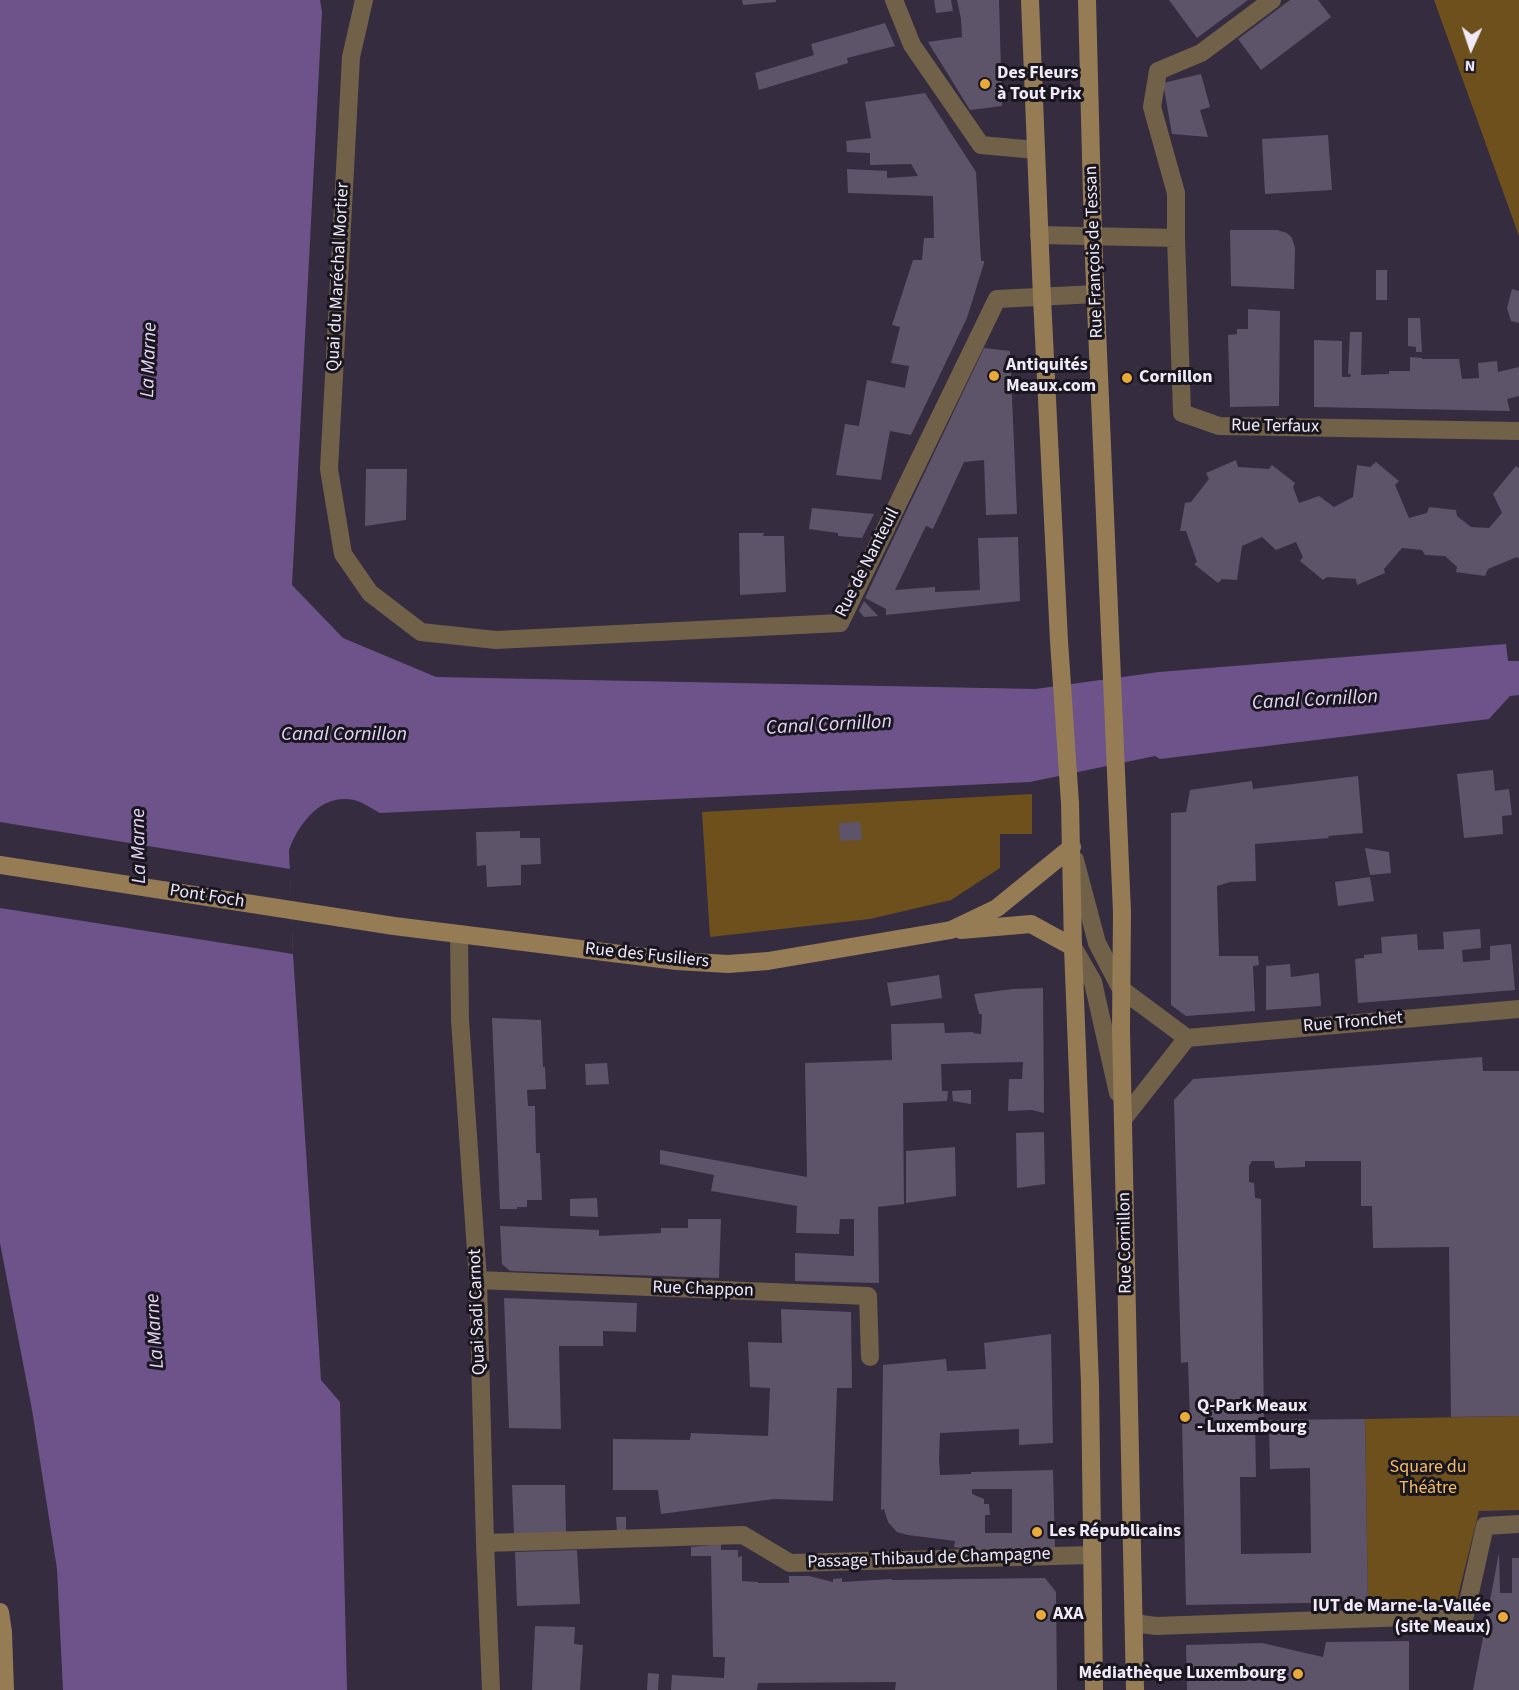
<!DOCTYPE html>
<html>
<head>
<meta charset="utf-8">
<style>
  body { margin:0 }
  #map { position:relative; width:1519px; height:1690px; overflow:hidden; background:#352c40; font-family:"Source Sans 3",sans-serif }
  canvas { display:block }
  .north { position:absolute; left:1441px; top:18px; width:60px; height:60px; -webkit-text-stroke:4px #1a161f; paint-order:stroke; rotate:183deg; font-size:16px; font-weight:700; line-height:24px; text-align:center; color:#f0eaf8 }
  .north::after { content:''; display:block; margin:auto; width:21px; height:27px; background:#f0eaf8; clip-path:polygon(50% 0,100% 100%,50% 72%,0 100%) }
</style>
</head>
<body>
<div id="map">
<canvas width="1519" height="1690"></canvas>
<div class="north">N</div>
</div>
<script>
const c = document.querySelector('canvas').getContext('2d');
c.lineJoin = 'round';
function paint(path, color) {
  c.fillStyle = color;
  c.fill(path, 'evenodd');
}
function stroke(path, color, width, dash) {
  c.strokeStyle = color;
  c.lineWidth = width;
  c.lineCap = dash ? 'butt' : 'round';
  c.setLineDash(dash || []);
  c.stroke(path);
}
function drawText(font, color, halo, rows, align = 'center') {
  c.font = font + ' "Source Sans 3",sans-serif';
  c.lineWidth = 6;
  c.setLineDash([]);
  c.textBaseline = 'middle';
  c.strokeStyle = halo;
  c.fillStyle = color;
  for (const [text, x, y, turn = 0] of rows) {
    c.save();
    c.translate(x, y);
    c.rotate((+turn || 0) * Math.PI / 180);
    c.textAlign = isNaN(turn) ? turn : align;
    if (halo) c.strokeText(text, 0, 0);
    c.fillText(text, 0, 0);
    c.restore();
  }
}
paint(new Path2D(`
  M1434,0H1519V236Z
  M1032,794V834H1000V868L951,900L870,919L710,937L702,812Z
  M1519,1416V1510L1479,1511L1457,1600L1368,1602L1365,1419Z`), '#6e501c');
paint(new Path2D(`
  M0,0H320L322,12L292,585L343,638L436,677L1035,689L1159,672L1506,644L1508,661H1519V695L1510,696L1489,719L1160,759L1155,756L1030,782L380,813C372,809 363,802 354,800C321,793 299,823 289,850L293,954L321,1380L340,1402L347,1690H63L57,1569L32,1410L0,1243Z`), '#6d538a');
paint(new Path2D(`
  M0,822L290,869L293,954L0,908Z`), '#352c40');
paint(new Path2D(`
  M742,0H776V2L743,5Z
  M934,0H951L953,11L936,13Z
  M957,0H999L1002,106L970,110L928,42L962,37L961,19Z
  M1169,0H1248L1197,38Z
  M1290,0H1318L1331,17L1261,70L1238,39Z
  M885,23L895,46L847,58L848,63L759,90L755,73L814,55L811,44Z
  M1201,74L1210,107L1200,110L1208,137L1172,134L1163,83Z
  M925,93L976,172L981,261H984V263L967,318L911,435L890,431L881,480L836,475L845,424L859,426L867,380L905,388L909,366L891,363L900,327L892,325L913,260H922L924,238H934L933,196L848,193L847,169L887,171V178L918,176L911,164L870,165V153L847,152L846,141L871,138L865,102Z
  M1328,135L1332,190L1265,194L1262,139Z
  M1230,230H1277L1287,233L1292,238L1295,248L1294,289L1231,286Z
  M1376,270H1387V300H1376Z
  M1512,289L1519,291V323L1511,321L1507,308Z
  M1248,309L1280,311L1279,406L1230,407L1228,335L1237,334V329H1248Z
  M1408,318H1420L1422,352H1416V347L1408,346Z
  M1350,332H1362L1361,375L1389,374V371H1410V357L1422,358V359H1459L1462,379L1479,378L1478,363L1497,361L1498,372L1519,367V396L1507,399L1510,411L1314,407V340L1342,341V377H1350L1351,374H1348Z
  M984,348L1010,351L1017,514L986,515L984,460L964,462L933,529L926,526L895,590L935,587V592L980,590L978,538L1018,537L1020,601L886,615V609L865,598Z
  M1236,460L1238,467L1269,469L1272,465L1295,483L1293,487L1299,503L1319,496L1334,507L1353,497L1357,465L1370,467L1376,462L1399,481L1395,485L1409,518L1427,513L1429,507L1456,510L1457,516L1471,527L1489,528L1502,513L1493,494L1516,466L1519,468V559L1517,557L1488,569L1485,576L1456,572L1457,567L1445,556L1425,555L1422,550L1402,548L1384,569L1385,573L1357,585L1356,579L1327,577L1323,580L1300,561L1303,557L1296,542L1276,550L1262,537L1242,546L1237,580L1222,579L1218,583L1194,564L1197,562L1186,531H1180L1185,503L1191,502L1209,479L1206,473Z
  M366,469H407L406,520L365,526Z
  M812,508L874,514L862,538L838,536V533L809,529Z
  M739,533H764L763,536H784L786,592L740,595Z
  M864,601L878,616L864,617L859,611Z
  M1493,770L1495,791L1509,789L1512,815L1502,816L1503,834L1464,838L1457,774Z
  M1358,776L1363,833L1328,836L1329,838L1255,844L1256,881L1230,882L1217,886L1219,956H1258L1259,965L1253,966L1255,1011L1186,1016L1171,1005V813L1186,812L1190,790L1252,781L1253,789Z
  M860,822L862,840L840,841L839,823Z
  M520,831V838H540L541,864L521,865V885L487,887L486,865L477,866L476,832Z
  M1365,848L1389,852L1391,873L1370,875Z
  M1370,877L1374,901L1338,906L1335,882Z
  M1480,929L1481,948L1462,950L1463,962L1490,960V946L1511,944L1515,990L1358,1003L1355,959L1364,958V955L1382,953L1381,937L1417,934L1418,950L1444,949L1443,932Z
  M1290,964L1291,977L1319,973L1321,1006L1266,1010V966Z
  M939,975L942,998L891,1006L887,983Z
  M1043,988L1044,1113L1032,1110L1008,1111L1009,1079H1022L1023,1062L941,1064L942,1091H948L947,1101L903,1103L904,1204L878,1207L879,1283L795,1281V1253L854,1256V1219H840L839,1234L796,1233L797,1206L711,1191L714,1175L660,1164V1150L807,1177L805,1063L892,1060L891,1024L944,1023L945,1033L973,1032V1033L981,1034L982,1014H979L974,994L1013,989Z
  M492,1018L541,1020L543,1067H545L546,1089L527,1090L528,1106H535L536,1153H540L542,1200H527V1207H517V1209H500Z
  M1482,1057L1483,1071H1519V1416L1451,1417L1449,1247L1373,1248L1372,1206H1361V1161H1305V1167L1275,1168L1274,1161H1252L1249,1166V1182L1254,1183L1255,1198L1261,1199L1264,1420H1255L1256,1477H1240L1241,1554L1311,1553L1310,1468L1270,1469L1269,1420L1365,1419L1368,1602L1186,1605L1182,1422L1190,1421L1188,1362L1181,1363L1174,1100L1193,1079Z
  M607,1063L609,1084L586,1085L585,1064Z
  M971,1090V1104L953,1101L952,1091Z
  M1044,1132L1045,1184L1017,1188L1016,1133Z
  M955,1147L956,1196L906,1203V1151Z
  M597,1198L598,1217L570,1216V1199Z
  M688,1219H721L719,1278L510,1271L502,1264L500,1226L599,1230V1236L661,1233V1228H688Z
  M504,1298L637,1303L636,1332L603,1331V1346H559L561,1429L509,1428Z
  M781,1309L851,1312L852,1388H837L833,1501L774,1499L661,1514L658,1490H613V1439L690,1440L691,1433L768,1436L770,1388L750,1387L748,1342L782,1343Z
  M1051,1334L1053,1443L1019,1445V1429L940,1433L939,1459L940,1475L971,1474V1472L1053,1470L1055,1547L975,1550L954,1547L955,1541L908,1535L897,1532L888,1522L884,1509L881,1510L883,1365L946,1359L947,1371L986,1369L984,1343ZM972,1489H1012V1533H985V1515H990L989,1504H984V1499L972,1494Z
  M512,1485H565L566,1534L514,1536Z
  M616,1517H626V1531H617Z
  M721,1544V1550H738V1557L742,1556V1581L758,1582V1583H789V1576H809L833,1582V1579L842,1578V1582L892,1579V1580L1045,1578L1056,1592L1057,1690H895L896,1682L758,1683L757,1690H671L672,1675L724,1678L725,1657H713L711,1556H691V1547Z
  M577,1550L580,1604L517,1606L515,1552Z
  M1499,1553L1500,1593H1512V1558H1519V1690H1473Z
  M535,1626L575,1627L574,1644L583,1645L580,1690H532Z
  M1409,1641V1690H1187L1186,1645L1262,1643L1323,1657L1326,1642Z
  M648,1673L659,1674L658,1690H647Z`), '#5d546a');
stroke(new Path2D(`
  M364,0L351,57L329,469L343,554L370,593L421,632L496,640L840,623L997,299L1096,294
  M894,0L912,45L981,145L1036,150
  M1039,235L1176,238L1182,413L1219,426L1519,431
  M1176,238V193L1152,107L1158,71L1201,53L1272,0
  M1075,860L1097,943L1121,989L1187,1038
  M459,934L460,1020L478,1280L485,1543L491,1690
  M1073,947L1093,982L1118,1093
  M1187,1038L1519,1009
  M1124,1118L1187,1038
  M478,1280L868,1296L870,1357
  M485,1543L743,1535L790,1563L1092,1555
  M1134,1623L1156,1626L1465,1615L1485,1526L1519,1524`), '#716149', 18);
stroke(new Path2D(`
  M1030,0L1042,298L1059,641L1070,803L1073,947L1090,1384L1094,1690
  M1087,0L1093,236L1122,912L1121,1030L1135,1690
  M0,865L394,926L677,961L728,964L768,961L951,930L997,908L1072,847
  M961,930L1031,924L1073,947
  M0,1612L3,1632L5,1690`), '#957c55', 18);
for (const [x, y, r, color] of [
  [985,84,6,"#eaaa39"],
  [994,376,6,"#eaaa39"],
  [1127,378,6,"#eaaa39"],
  [1185,1417,6,"#eaaa39"],
  [1037,1532,6,"#eaaa39"],
  [1041,1615,6,"#eaaa39"],
  [1503,1617,6,"#eaaa39"],
  [1298,1674,6,"#eaaa39"]
]) {
  const dot = new Path2D();
  dot.arc(x, y, r, 0, 2 * Math.PI);
  c.fillStyle = color;
  c.fill(dot);
  stroke(dot, '#1a161f', 2);
}
drawText('bold 18px', '#f0eaf8', '#1a161f', [
  ["Des Fleurs",997,74],
  ["à Tout Prix",997,95],
  ["Antiquités",1006,366],
  ["Meaux.com",1006,387],
  ["Cornillon",1139,378],
  ["Q-Park Meaux",1197,1407],
  ["- Luxembourg",1197,1428],
  ["Les Républicains",1049,1532],
  ["IUT de Marne-la-Vallée",1491,1607,"right"],
  ["(site Meaux)",1491,1628,"right"],
  ["AXA",1053,1615],
  ["Médiathèque Luxembourg",1286,1674,"right"]
], 'left');
drawText('18px', '#f0eaf8', '#1a161f', [
  ["Rue François de Tessan",1095,252,-92],
  ["Quai du Maréchal Mortier",339,277,-87],
  ["Rue Terfaux",1275,427,1],
  ["Rue de Nanteuil",868,563,-63],
  ["Pont Foch",207,897,9],
  ["Rue des Fusiliers",647,956,6],
  ["Rue Tronchet",1353,1023,-5],
  ["Rue Cornillon",1126,1243,-91],
  ["Rue Chappon",703,1290,2],
  ["Quai Sadi Carnot",478,1312,-92],
  ["Passage Thibaud de Champagne",929,1559,-2]
]);
drawText('18px', '#f5be68', '#1a161f', [
  ["Square du",1428,1468],
  ["Théâtre",1428,1489]
]);
drawText('italic 20px', '#e5d6f8', '#1a161f', [
  ["La Marne",150,360,-88],
  ["Canal Cornillon",1315,701,-3],
  ["Canal Cornillon",829,726,-3],
  ["Canal Cornillon",344,736],
  ["La Marne",140,846,-91],
  ["La Marne",156,1331,-94]
]);
</script>
</body>
</html>
